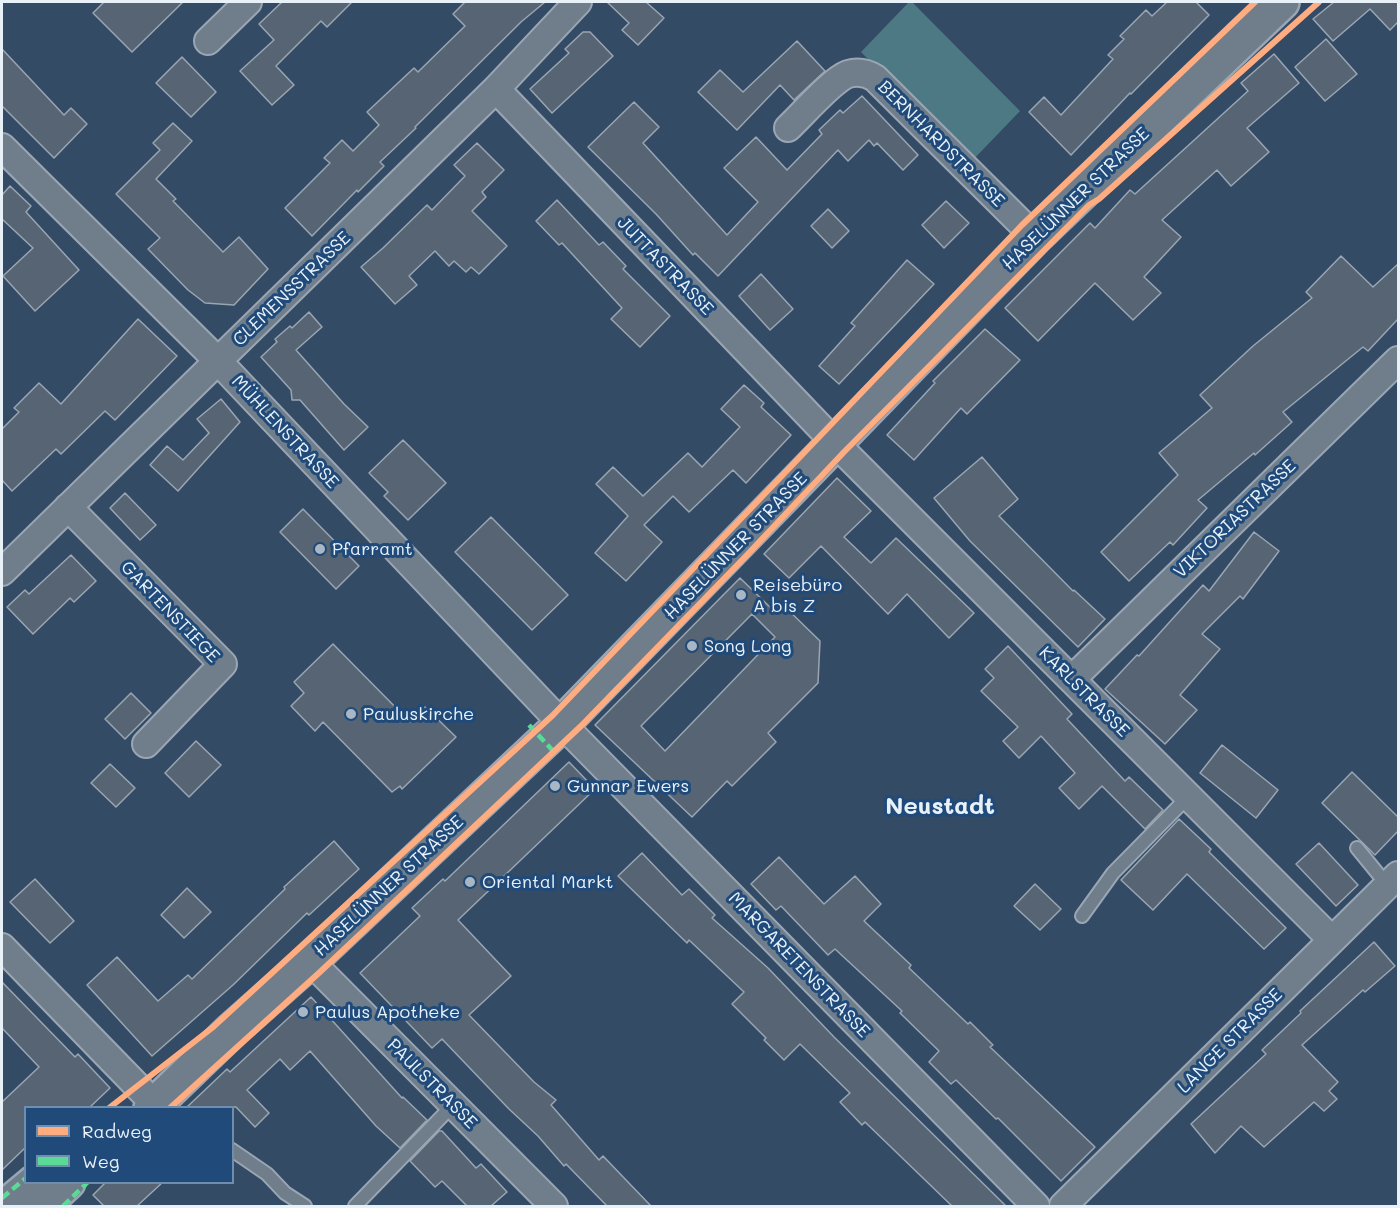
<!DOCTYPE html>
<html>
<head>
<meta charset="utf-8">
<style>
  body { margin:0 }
  #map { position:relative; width:1400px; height:1208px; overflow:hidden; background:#344b65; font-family:Mali,sans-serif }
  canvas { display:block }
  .frame { position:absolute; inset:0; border:3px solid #e8f1f8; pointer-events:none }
  .legend { position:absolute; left:24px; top:1106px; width:210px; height:78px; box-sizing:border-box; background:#1f4a7a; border:2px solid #6f8dac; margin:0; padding:8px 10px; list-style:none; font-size:18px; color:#e8f1f8 }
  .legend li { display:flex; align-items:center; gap:12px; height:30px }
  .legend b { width:30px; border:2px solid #6f8dac }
</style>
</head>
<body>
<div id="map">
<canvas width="1400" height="1208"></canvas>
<div class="frame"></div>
<ul class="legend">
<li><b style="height:8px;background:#ffac80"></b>Radweg</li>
<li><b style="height:8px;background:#5adb95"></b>Weg</li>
</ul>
</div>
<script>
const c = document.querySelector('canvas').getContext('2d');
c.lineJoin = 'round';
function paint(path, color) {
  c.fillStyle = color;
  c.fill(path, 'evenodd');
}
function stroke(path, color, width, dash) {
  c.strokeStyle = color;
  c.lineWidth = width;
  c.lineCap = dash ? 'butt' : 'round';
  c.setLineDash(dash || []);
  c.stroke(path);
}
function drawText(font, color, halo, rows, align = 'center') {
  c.font = font + ' Mali,sans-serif';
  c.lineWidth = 6;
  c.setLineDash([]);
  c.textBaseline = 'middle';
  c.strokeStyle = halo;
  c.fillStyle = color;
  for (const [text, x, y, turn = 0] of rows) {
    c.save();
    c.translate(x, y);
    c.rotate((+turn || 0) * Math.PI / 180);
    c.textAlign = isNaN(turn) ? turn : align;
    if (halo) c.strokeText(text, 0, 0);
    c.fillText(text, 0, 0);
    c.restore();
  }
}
paint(new Path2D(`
  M909,2H912L1020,111L970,163L861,52Z`), '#4d7985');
const building = new Path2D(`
  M104,2H183L132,52L93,13Z
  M282,2H352L327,27L321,21L276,66L294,85L272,105L240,71L274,40L259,24Z
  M465,2H545L521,22L415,127L416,128L380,162L384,166L358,192L357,190L312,236L285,208L330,163L324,158L342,140L353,151L379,125L367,112L414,68L418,72L465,26L453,14Z
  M607,2H646L664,18L638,45L622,30L629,23Z
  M1167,2H1196L1209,15L1131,94L1130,93L1071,155L1029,112L1044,97L1061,115L1113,59L1108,55L1124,39L1120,36L1146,10L1152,16Z
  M1334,2H1398V22L1390,30L1370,9L1333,41L1313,19Z
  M583,32H590L613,56L552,113L530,89L569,53L565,49Z
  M1326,39L1357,74L1325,101L1295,67Z
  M797,41L825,71L794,100L780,85L737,130L698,92L720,70L743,92Z
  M2,49L64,115L71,108L87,124L54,158L2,106Z
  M1274,54L1299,83L1247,128L1269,152L1231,186L1217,170L1162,220L1181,237L1144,277L1161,293L1133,320L1095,283L1038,341L1005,308L1090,223L1095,228L1130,190L1135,194L1248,91L1241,83Z
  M182,57L216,92L191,117L156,83Z
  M862,96L918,155L903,170L877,143L874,146L869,140L848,161L838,150L718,276L695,253L693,255L656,214L588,147L634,102L659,127L643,143L727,235L758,202L724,168L756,137L787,170L822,134L819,130L840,110L843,113Z
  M173,123L192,141L156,179L176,199L173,201L223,252L239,237L268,269L234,305L205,303L188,290L148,249L160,238L116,194L160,150L153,143Z
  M477,143L504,170L482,192L486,197L472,211L507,246L479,274L471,267L466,272L454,261L449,266L435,251L409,276L417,285L395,304L361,267L383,248L427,205L432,210L465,176L454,165Z
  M10,186L31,206L26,212L79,270L35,311L3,276L33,248L2,219V195Z
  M557,200L599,245L603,242L626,266L623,269L670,316L640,347L611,319L622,308L562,243L559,245L536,221Z
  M946,201L969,223L944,248L922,225Z
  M828,209L849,231L832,248L811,226Z
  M1341,256L1373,287L1398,264V319L1368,351L1363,347L1283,412L1292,422L1255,455L1254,453L1198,500L1207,508L1173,545L1170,542L1129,581L1101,552L1178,475L1159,453L1212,408L1200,395L1253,346L1312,298L1306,292Z
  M907,260L934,284L839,384L819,366L855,326L851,323Z
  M761,274L793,309L770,330L739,296Z
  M309,312L322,327L296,350L344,404L368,427L344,450L300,400H292L291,390L261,357L277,342L275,339L290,326L292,328Z
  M138,319L177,356L115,420L105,411L61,454L56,449L12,491L2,480V429L19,412L14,408L39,383L61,404Z
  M985,329L1020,360L967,414L961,408L914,460L887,435L935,383L933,381Z
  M744,385L764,403L761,407L791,435L746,483L733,470L689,512L673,496L644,525L662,542L626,581L595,553L628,516L596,484L613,467L643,496L688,453L702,467L740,427L721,409Z
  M221,399L240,422L178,491L150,465L167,446L183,460L209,433L197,419Z
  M403,440L446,483L408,520L384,496L388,492L369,473Z
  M982,457L1018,499L999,516L1073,591L1074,590L1105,619L1078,647L970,541L934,498Z
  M837,478L871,511L844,537L871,563L896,538L974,613L949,638L907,594L888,614L821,546L789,578L764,554Z
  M125,493L156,525L140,540L110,508Z
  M303,509L359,566L336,589L280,532Z
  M491,517L568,595L532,630L455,552Z
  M1254,532L1279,551L1243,599L1240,596L1202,634L1220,649L1180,695L1197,710L1165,744L1105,689L1137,655L1139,656L1203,585L1209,591Z
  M71,555L96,581L74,602L70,598L33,634L7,607L25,590L29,594Z
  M740,578L774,611L782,604L820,641L818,683L768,733L776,742L732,786L727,781L692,817L595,725ZM752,614L775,637L665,751L641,726Z
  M333,644L410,722L425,707L456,737L402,789L400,786L392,792L323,722L315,731L291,706L304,693L294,682Z
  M1008,646L1072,714L1067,719L1125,781L1129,777L1163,810L1145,829L1102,786L1079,809L1059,788L1075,773L1041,736L1019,758L1003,741L1018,727L981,691L994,678L985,669Z
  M131,693L151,713L125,739L105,719Z
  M196,741L221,765L189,797L165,773Z
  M1222,745L1278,790L1256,818L1200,773Z
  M569,762L595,789L458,920L511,976L469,1015L534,1082L556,1100L551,1105L599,1160L603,1156L651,1206H607L566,1164L564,1166L538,1136L509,1109L442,1039L432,1048L360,973L420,916L412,908L443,879L445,881Z
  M110,764L135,788L116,807L91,783Z
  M1352,772L1398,817V831L1375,855L1322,803Z
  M1179,819L1211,849L1209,852L1286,928L1264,949L1187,874L1153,910L1121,880Z
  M334,841L359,869L309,915L307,913L233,985L152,1056L87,985L117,957L158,1001L188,975L192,979L285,889L284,887Z
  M1319,843L1358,885L1336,906L1296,864Z
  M642,853L682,895L689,889L715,915L712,918L768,968L834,1037L1006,1206H952L865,1122L862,1125L840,1102L850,1093L800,1044L784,1060L764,1040L766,1038L732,1004L744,992L689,940L687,943L618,876Z
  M779,857L824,904L855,876L881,904L864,921L911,965L909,968L968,1024L970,1022L993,1045L990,1047L1095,1147L1061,1181L998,1118L996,1119L956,1080L951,1084L929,1062L939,1051L900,1013L902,1011L835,949L828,955L781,906L776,910L751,884Z
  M35,879L74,921L50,943L10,902Z
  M1035,884L1061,909L1040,930L1014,906Z
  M187,888L211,912L184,938L161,915Z
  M1374,942L1395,966L1365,992L1363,990L1302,1045L1338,1082L1329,1091L1337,1099L1324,1111L1314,1102L1264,1147L1241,1126L1215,1153L1191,1124L1266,1054L1262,1050L1301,1013L1300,1011Z
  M2,982L75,1057L78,1054L110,1088L90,1107H26V1147L2,1170V1102L39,1067L2,1028Z
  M311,997L402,1098L403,1097L427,1120L400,1148L376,1126L310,1051L290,1070L280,1059L247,1090L269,1113L255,1127L236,1107H187L227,1069L230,1072Z
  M439,1131H442L476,1168L481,1164L507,1192L491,1206H467L442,1181L435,1187L410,1161Z
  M106,1182H163L137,1206H104L93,1195Z`);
paint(building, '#566473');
stroke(building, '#9aa6b3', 1.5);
const lane = new Path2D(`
  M1357,848L1388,886
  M1082,916L1113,873L1179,806L1190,798
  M232,1150L267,1174L285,1193L305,1206
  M355,1206L453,1105`);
const street = new Path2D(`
  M208,41L248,2
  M496,89L844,452L1332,940
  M788,128C802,115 832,80 848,74C858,71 867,73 875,78L1035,237
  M2,147L218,361L562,724L1036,1206
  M68,507L223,664L146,744
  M2,572L496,89L578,2
  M1072,679L1398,360
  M2,947L143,1092
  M310,961L554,1206
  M1063,1206L1398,875`);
const secondary = new Path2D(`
  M151,1108L232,1030L310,961L562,724L1035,237L1282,2
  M6,1206L35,1182
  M42,1206L68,1182`);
stroke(lane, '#9aa6b3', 16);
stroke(street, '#9aa6b3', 30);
stroke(secondary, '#9aa6b3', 38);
stroke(lane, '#707e8c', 12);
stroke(street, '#707e8c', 26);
stroke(secondary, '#707e8c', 33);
stroke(new Path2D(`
  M529,725L556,754
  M2,1198L26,1178
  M63,1206L88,1182`), '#5adb95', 4.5, [9, 4.5]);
stroke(new Path2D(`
  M109,1108L212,1028L553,715L1022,225L1255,2
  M170,1108L320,972L581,726L745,557L844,452L1089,205L1099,199L1319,2`), '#ffac80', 6);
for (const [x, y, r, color] of [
  [320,549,6,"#a9b7c5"],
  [741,595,6,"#a9b7c5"],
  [692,646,6,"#a9b7c5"],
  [351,714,6,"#a9b7c5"],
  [555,786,6,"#a9b7c5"],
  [470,882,6,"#a9b7c5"],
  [303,1012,6,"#a9b7c5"]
]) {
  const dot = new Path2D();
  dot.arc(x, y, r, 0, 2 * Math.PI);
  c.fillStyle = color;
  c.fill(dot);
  stroke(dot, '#1f4a7a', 2);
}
drawText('18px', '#e8f1f8', '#1f4a7a', [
  ["BERNHARDSTRASSE",941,144,45],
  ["HASELÜNNER STRASSE",1076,199,-44],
  ["JUTTASTRASSE",665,266,46],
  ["CLEMENSSTRASSE",292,289,-44],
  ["MÜHLENSTRASSE",285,432,47],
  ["VIKTORIASTRASSE",1235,519,-44],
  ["HASELÜNNER STRASSE",736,546,-46],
  ["GARTENSTIEGE",170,612,46],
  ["KARLSTRASSE",1084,692,45],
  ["HASELÜNNER STRASSE",389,886,-43],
  ["MARGARETENSTRASSE",799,965,46],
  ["LANGE STRASSE",1230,1041,-45],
  ["PAULSTRASSE",432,1084,45]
]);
drawText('18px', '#e8f1f8', '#1f4a7a', [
  ["Pfarramt",332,549],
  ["Reisebüro",753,585],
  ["A bis Z",753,606],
  ["Song Long",704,646],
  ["Pauluskirche",363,714],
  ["Gunnar Ewers",567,786],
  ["Oriental Markt",482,882],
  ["Paulus Apotheke",315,1012]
], 'left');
drawText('bold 24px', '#e8f1f8', '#1f4a7a', [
  ["Neustadt",940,807]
]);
</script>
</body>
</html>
